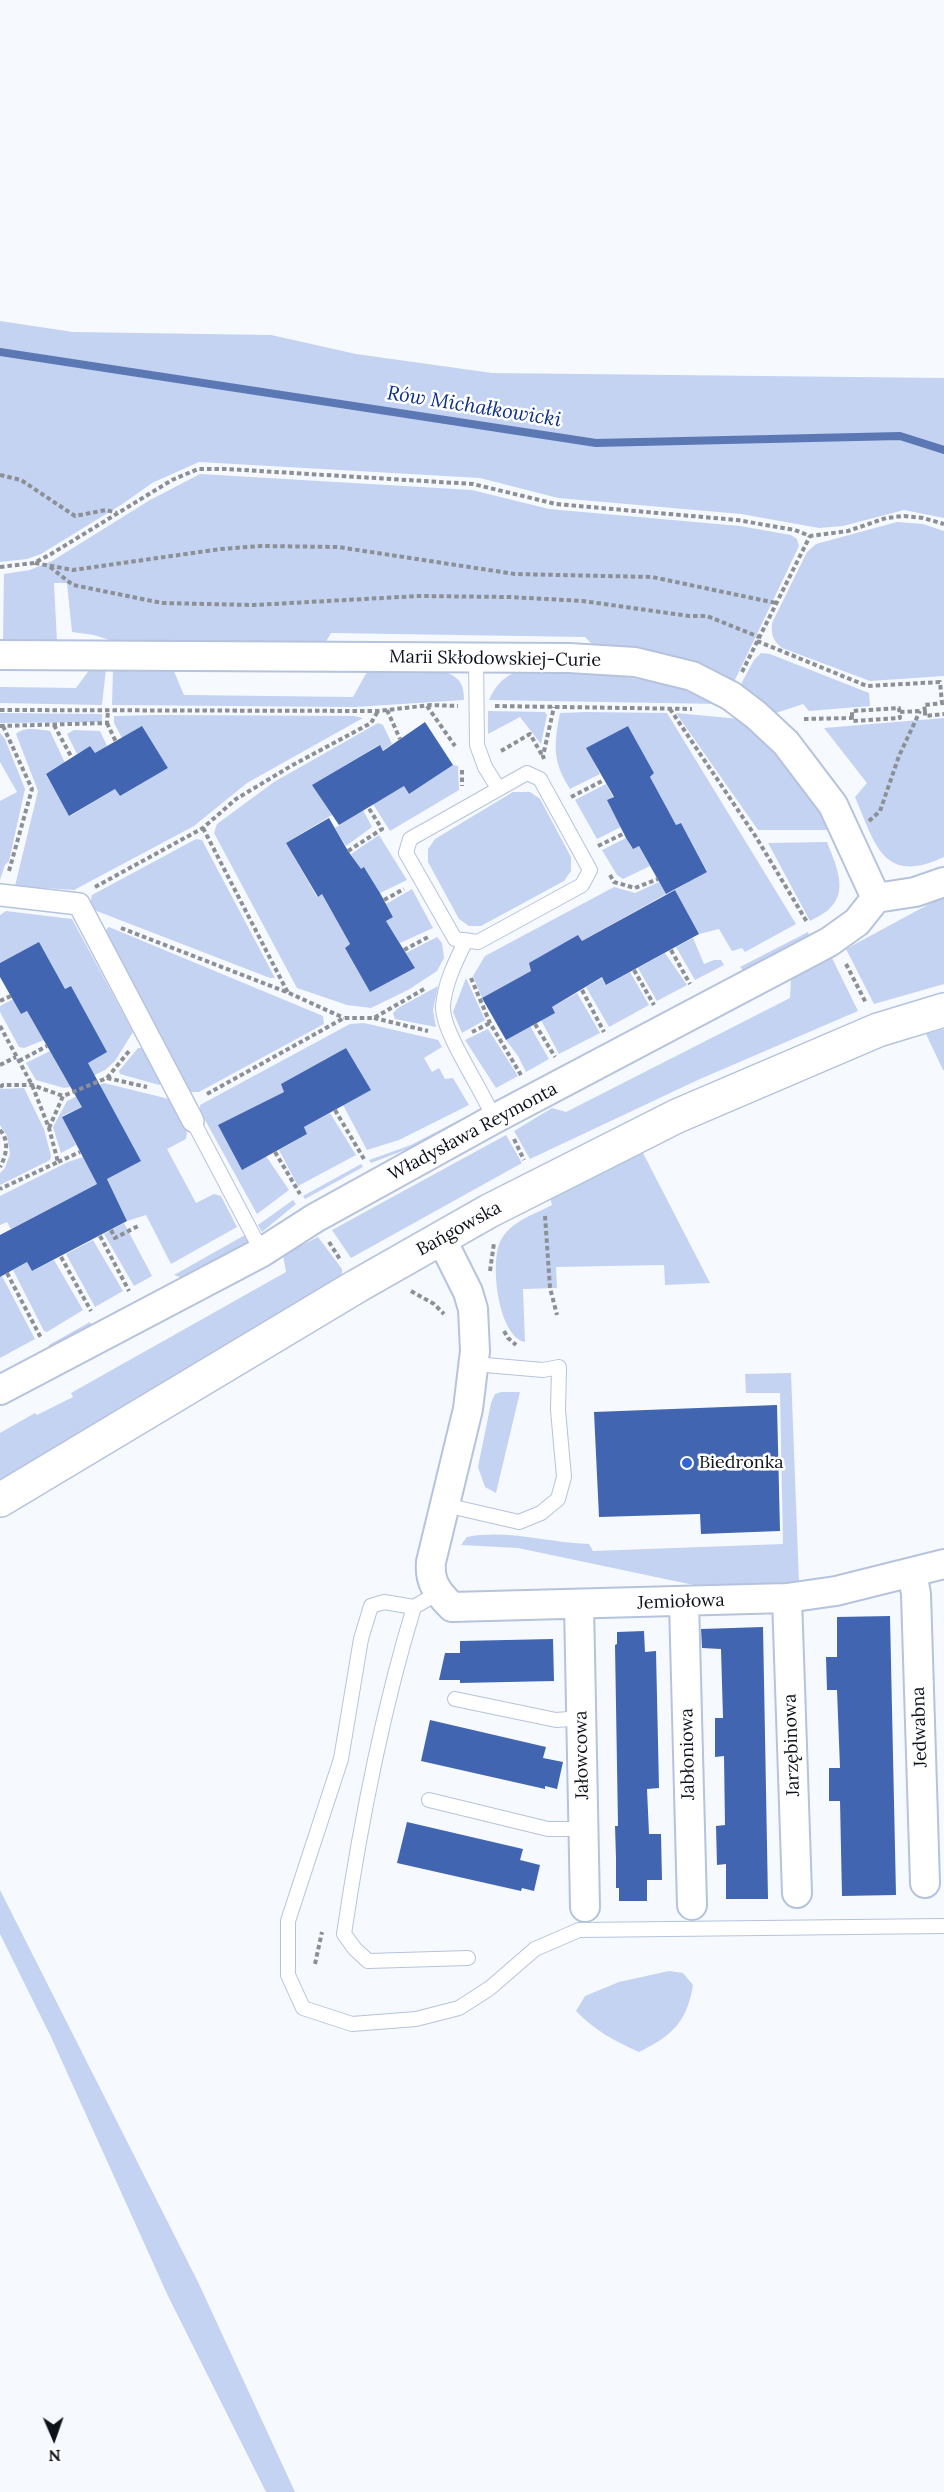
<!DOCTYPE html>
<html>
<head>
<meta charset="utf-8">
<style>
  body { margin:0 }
  #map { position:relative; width:944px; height:2492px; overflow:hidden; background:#f6f9fe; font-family:Lora,serif }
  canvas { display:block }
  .north { position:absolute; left:24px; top:2408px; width:60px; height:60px; -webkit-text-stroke:4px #fff; paint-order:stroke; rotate:178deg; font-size:16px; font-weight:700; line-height:24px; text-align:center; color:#0e121b }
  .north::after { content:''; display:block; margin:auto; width:21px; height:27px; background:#0e121b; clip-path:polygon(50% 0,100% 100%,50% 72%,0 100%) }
</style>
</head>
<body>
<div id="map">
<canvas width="944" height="2492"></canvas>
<div class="north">N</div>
</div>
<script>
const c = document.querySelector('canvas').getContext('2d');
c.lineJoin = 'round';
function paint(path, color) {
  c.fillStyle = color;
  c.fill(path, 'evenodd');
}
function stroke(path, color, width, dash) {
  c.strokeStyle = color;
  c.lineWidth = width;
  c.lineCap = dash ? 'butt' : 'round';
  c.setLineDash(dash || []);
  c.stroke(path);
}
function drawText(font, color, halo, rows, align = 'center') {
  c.font = font + ' Lora,serif';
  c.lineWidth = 5;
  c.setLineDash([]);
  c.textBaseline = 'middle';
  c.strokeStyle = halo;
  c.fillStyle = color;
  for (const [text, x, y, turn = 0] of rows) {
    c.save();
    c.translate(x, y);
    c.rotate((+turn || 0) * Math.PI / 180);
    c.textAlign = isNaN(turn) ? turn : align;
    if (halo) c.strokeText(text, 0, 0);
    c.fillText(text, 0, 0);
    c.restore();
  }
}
paint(new Path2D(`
  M0,321L73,332L271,335L356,354L492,373L944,378V518L904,510L843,526L819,528L741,514L558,498L480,478L199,462L152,483L124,503L41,554L27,559L0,562Z
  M200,474L472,490L549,509L740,526L791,535L797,539L799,546L734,682L594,646L585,637L331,633L324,645L116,642L94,635L72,632L67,583H54L57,642H3L4,574L30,570L52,561L150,500Z
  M897,522L923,524L944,531V676L870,681L782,648C773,641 771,634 772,623L807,552L816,544Z
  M761,653L770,654L869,693L870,706L809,711L803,704L776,713L740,686L754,660Z
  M90,669H106L102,705L0,703V687L76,688Z
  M113,669H173L184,695L353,697L368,670L448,673C461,679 464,686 464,700L355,707L112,705Z
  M514,673L612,674L677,687L718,704L489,700C495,687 501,679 514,673Z
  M488,711L545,712L547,715L541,744L520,717L488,734Z
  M587,712L667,713L796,924L745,952L742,948L732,951L719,929L699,934L675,890L707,871L681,823L676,825L650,777L654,773L628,726L587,748L600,774L570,789C552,761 554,744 560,713Z
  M0,713L102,714V722L0,723Z
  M676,713L740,719L781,757L824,813L829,830H758Z
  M155,715L354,716L363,718L247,783L194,826L74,890L15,886L38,791L16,734C25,726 39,730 50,731L65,763L46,775L70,816L115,789L120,796L168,768L142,727L122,738L114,723V716Z
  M944,718V857C882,886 875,843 855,797L867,783L824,728Z
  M378,723L383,725L392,744L383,750L379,745L313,785L332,815L286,843L317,897L322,894L350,944L345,948L370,992L415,968L406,953L437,937L442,943L444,958L437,971L408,990L371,1008L347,1005L297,988L214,833L217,824L274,782Z
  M74,730L100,731L107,746L95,754L90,746L77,754L67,734Z
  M0,733L5,739L25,789L9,861L5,865L0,880V801L17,792L0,762Z
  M453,765L458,766L459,790L390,831L373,804L404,786L409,794Z
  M606,784L613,797L608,800L621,827L597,839L575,800Z
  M513,792H530L540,799L571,857V871L564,881L481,926H469L459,919L428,862V849L435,839Z
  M363,810L372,827L346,846L335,828Z
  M379,835L407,880L380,893L365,868L360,870L351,854Z
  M626,838L632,848L639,846L650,866L623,879L617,875L602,850Z
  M196,839L202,840L275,978H270L94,910L90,903L92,895Z
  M827,842C834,861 849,889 831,907C826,913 817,917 810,921L768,843Z
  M659,882L666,894L582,941L578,936L530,963L531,971L482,998L473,976L485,956L614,887L635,893Z
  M412,889L433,928L400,943L386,921L393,916L386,904Z
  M944,896V984L874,1004L846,949Z
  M6,911L72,919L133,1032L115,1061L105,1070L70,1087L64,1088L36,1080L26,1063L50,1051L64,1075L106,1052L71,986L65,989L39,943L0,963V915Z
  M109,927L323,1016L324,1024L199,1092H190L105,931Z
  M808,932L811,938L746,973L740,967Z
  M693,938L704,964L714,960H721L724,965L695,980L676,947Z
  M665,953L687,985L657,1001L638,968Z
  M832,958L858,1011L700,1079L530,1159L514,1131L552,1108L566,1112L790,998L791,979Z
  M630,972L649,1005L609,1027L586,987L602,978L607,985Z
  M466,978L485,1020L462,1033L453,1012Z
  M438,986L433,1010L436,1027L395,1019L393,1013L398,1008Z
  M577,993L600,1033L559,1054L541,1020L552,1007Z
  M13,999L21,1014L27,1011L44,1040L24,1048L19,1047L0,1012V1006Z
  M364,1023L438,1040L442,1047L424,1058L432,1072L439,1068L445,1079L453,1078L469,1105L399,1140L367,1150L343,1105L370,1090L346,1048L282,1084L284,1092L219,1125L266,1156L289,1190L257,1214L200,1111V1105L350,1024Z
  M530,1026L549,1059L526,1072L518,1056L506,1040Z
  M488,1029L518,1076L496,1088L465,1040Z
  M944,1029V1070H943L926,1034Z
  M138,1048H143L161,1083L159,1085L120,1074L119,1071Z
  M104,1083L169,1099L187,1132L186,1139L167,1149L196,1203L214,1194L221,1196L237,1227L171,1264L146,1215L127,1221L107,1179L140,1161L105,1096L62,1116L76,1145L61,1153L53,1127L67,1101Z
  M24,1088L44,1129L51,1156L50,1160L0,1185V1173L5,1168L10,1154L7,1136L0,1125V1089Z
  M330,1113L356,1155L298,1186L279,1150L307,1134L304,1127Z
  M467,1116L457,1130L371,1163L369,1160L411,1145Z
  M506,1135L522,1163L351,1258L332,1230Z
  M643,1153L710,1283L665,1285L664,1265L556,1267L557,1288L523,1289L525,1342C498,1336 490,1264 500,1242C509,1222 533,1215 552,1205L550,1197Z
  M83,1157L97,1184L11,1229L7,1222L0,1225V1196L68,1162Z
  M361,1164L363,1167L305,1199L303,1196Z
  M293,1200L296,1204L262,1232L258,1225Z
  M124,1223L152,1276L134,1286L104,1234Z
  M245,1235L249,1243L186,1279L174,1275Z
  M318,1237L342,1269V1277L0,1484V1433L35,1413L37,1415L73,1397L71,1393L286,1272L283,1255Z
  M93,1240L123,1291L95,1307L66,1254Z
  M54,1260L83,1310L47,1332L44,1331L13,1270L27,1262L32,1271Z
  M2,1276L35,1339L0,1358V1277Z
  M90,1322L93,1329L51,1351L49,1345Z
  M791,1373L799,1583L708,1588L518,1548L461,1545L467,1537C507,1529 549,1543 589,1544L593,1551L783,1544L780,1393H746L745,1374Z
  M501,1392H520L496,1493L485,1487L478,1467L491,1403L495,1394Z
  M0,1890L198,2282L295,2492H266L168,2296L51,2037L0,1934Z
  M669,1971L683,1973L693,1985C687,2022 672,2036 639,2052C615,2041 595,2031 576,2011L585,1996L619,1982Z`), '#c4d3f2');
stroke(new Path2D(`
  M0,352L596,443L900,436L944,450`), '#5c78b4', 8);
paint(new Path2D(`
  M425,722L453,765L409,794L404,786L339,825L312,785L380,745L383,751Z
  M142,726L168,768L120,796L115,789L69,816L46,774L90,746L95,753Z
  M628,726L654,773L650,777L676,825L681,823L707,872L666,894L639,846L633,849L626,838L607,800L614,797L586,748Z
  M329,818L348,851L361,869L364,867L380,893L393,917L386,921L415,968L370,992L345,948L350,944L322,894L318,897L286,843Z
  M675,890L699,934L606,985L602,977L552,1007L555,1013L506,1040L482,998L531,971L529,963L578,935L582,941Z
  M39,942L65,989L71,986L107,1052L88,1063L141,1161L107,1179L127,1221L32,1271L27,1262L0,1277V1235L97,1184L62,1117L82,1107L27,1011L21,1014L0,977V963Z
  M346,1048L371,1090L304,1127L307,1134L242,1170L218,1125L284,1092L281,1084Z
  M777,1405L780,1531L701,1534L700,1514L599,1517L594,1412Z
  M890,1616L896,1895L842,1896L840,1801H829V1768H840L837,1690H827L826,1657H837V1617Z
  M763,1627L768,1899H726V1864L717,1865L716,1826L725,1825L724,1756L715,1757V1718H723L721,1649L702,1648L701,1629Z
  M644,1631L645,1652L656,1651L659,1788L647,1789L649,1834H661L662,1880H647V1901H619V1888H616V1858L615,1826H618L615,1645L617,1644V1632Z
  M553,1639L554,1681L460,1683V1680H439L445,1653H460V1641Z
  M430,1720L546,1747L543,1758L563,1762L557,1789L545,1786V1789L421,1761Z
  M407,1822L523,1849L520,1860L540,1865L534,1891L522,1888L521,1891L397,1863Z`), '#4265b1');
const service = new Path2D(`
  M476,657L477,745L485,767L498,788
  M527,773L540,779L590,870L582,885L478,942L455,939L406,853L410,839Z
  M466,940C456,961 445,982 443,1006C441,1031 483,1090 494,1119
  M193,1121L262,1252
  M445,1505L519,1522L541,1513L558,1499L564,1477L558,1410L559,1367L543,1370L474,1364
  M438,1593L414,1607C382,1712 360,1826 344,1934L355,1949L368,1961L468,1958
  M414,1607L384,1602L371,1606L361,1639L341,1759L288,1921V1975L303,2008L352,2024L416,2019L459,2008L490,1988L535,1949L579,1930L944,1926
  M455,1699L556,1720L582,1718
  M429,1800L548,1829H583`);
const pedestrian = new Path2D(`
  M0,895L79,904L193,1121`);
const minor = new Path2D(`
  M0,655L569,658L635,662L692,676L731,696L756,715L786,743L833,805L876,898
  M441,1238L468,1292L473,1309L475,1351L468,1409L431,1562C429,1583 438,1593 452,1607L787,1598L836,1591L944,1564
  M0,1390L262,1252L315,1218L494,1119L829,942L857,922L876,898L915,892L944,882
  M912,1572L916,1594L925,1883
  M787,1598L797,1893
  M684,1602L692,1905
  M579,1604L585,1907`);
const tertiary = new Path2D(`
  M0,1500L357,1286L489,1211L677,1116L878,1030L944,1010`);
stroke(service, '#b6c3dc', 16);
stroke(pedestrian, '#b6c3dc', 24);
stroke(minor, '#b6c3dc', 32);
stroke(tertiary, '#b6c3dc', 36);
stroke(new Path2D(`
  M0,475L21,480L75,516L106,510L117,513
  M35,563L73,570L221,549L261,546L338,547L515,574L652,577L776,603
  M0,567L34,563L51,554L172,480L198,469H227L473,484L556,504L737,520L795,530L810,536L848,531L886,518L904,516L923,518L944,524
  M50,567L73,585L162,603L254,605L419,596L510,597L583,601L689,616H707L759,637
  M757,641L867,686L940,682L942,703
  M742,672L810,536
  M427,706L455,746
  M495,706L692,709
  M670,709L756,837L807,922
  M0,710L378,711L431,705L458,706
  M387,710L400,739
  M925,711L924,705L944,703
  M925,711V716L944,714
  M900,712L920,711
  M804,719L852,718V721L900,718L899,708L852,711V718
  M107,723L116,742
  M54,725L72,758
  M0,726L107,723L108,711
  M3,726L32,789L9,871
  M501,751L530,734L542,755
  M544,759L543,756L554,707
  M462,770V786
  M571,797L604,780
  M869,821L880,811L899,756L920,711
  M203,828L288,993
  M598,846L625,833
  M348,851L382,829L368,807
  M610,875L614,882L635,888L658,879
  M95,887L203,828L236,799L291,766L371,723L378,711
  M384,900L404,889
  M121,928L289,993L344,1018
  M404,950L430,936
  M671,950L690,984
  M846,964L866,1003
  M634,970L654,1005
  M471,978L490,1023L521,1075
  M582,990L604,1032
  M0,1001L11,996
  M374,1018L428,1031
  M535,1024L555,1057
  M0,1026L32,1085L49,1128L58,1162L0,1189
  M472,1032L490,1023
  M19,1061L47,1046
  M0,1065L16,1057
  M107,1078L130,1050
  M0,1087L3,1085H32L63,1096
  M207,1094L344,1018H374L424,989
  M335,1110L364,1159
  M49,1128L63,1096L107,1078L147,1087
  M0,1130C10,1141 6,1156 0,1167
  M514,1139L524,1160
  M275,1152L300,1194
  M58,1162L80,1152
  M545,1216L550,1288L557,1315
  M111,1230L115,1238L138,1226
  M100,1236L129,1291
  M329,1242L341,1261
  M61,1257L91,1311
  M490,1271L494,1243
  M7,1273L41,1338
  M411,1291L434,1304L444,1314
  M504,1331L508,1338L516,1345
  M315,1964L322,1932`), '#8c9096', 4, [4.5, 3]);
stroke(service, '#fff', 14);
stroke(pedestrian, '#fff', 21);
stroke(minor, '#fff', 28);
stroke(tertiary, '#fff', 33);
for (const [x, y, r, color] of [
  [687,1463,6,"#3464d3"]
]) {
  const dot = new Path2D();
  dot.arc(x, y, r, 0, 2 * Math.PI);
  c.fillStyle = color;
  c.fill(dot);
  stroke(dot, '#fff', 2);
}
drawText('18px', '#0e121b', '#fff', [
  ["Marii Skłodowskiej-Curie",495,659,1],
  ["Władysława Reymonta",473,1132,-28],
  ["Bańgowska",459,1229,-29],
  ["Jemiołowa",681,1602,-2],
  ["Jedwabna",920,1727,-92],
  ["Jarzębinowa",792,1745,-92],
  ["Jabłoniowa",688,1754,-91],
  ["Jałowcowa",582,1755,-91]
]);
drawText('18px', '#0e121b', '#fff', [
  ["Biedronka",699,1463]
], 'left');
drawText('italic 20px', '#0d308b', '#fff', [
  ["Rów Michałkowicki",474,407,9]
]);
</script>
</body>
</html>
